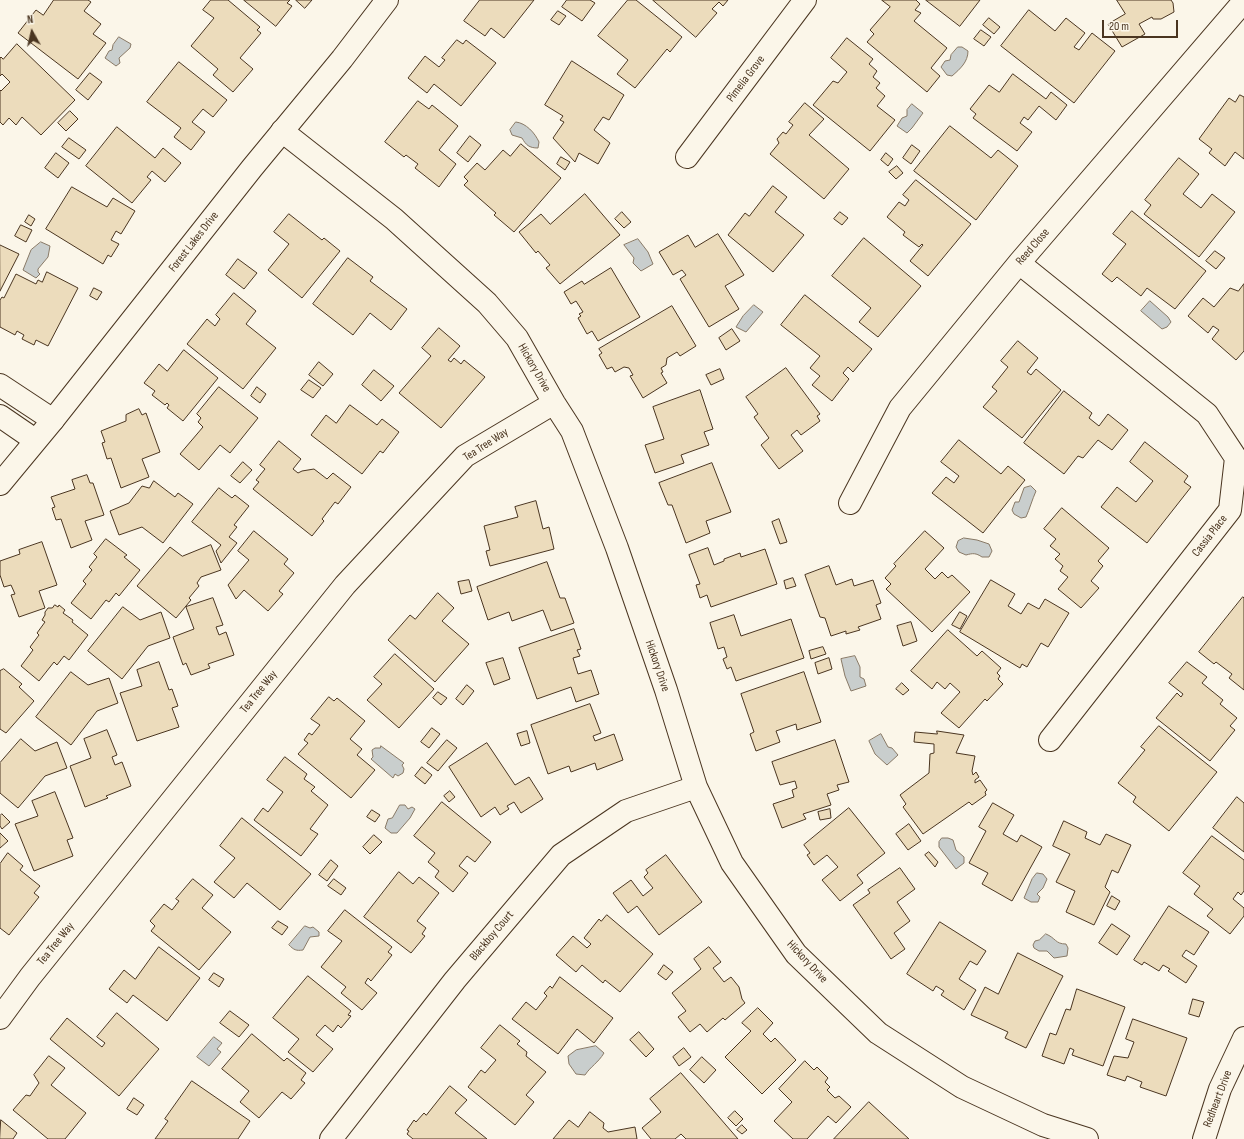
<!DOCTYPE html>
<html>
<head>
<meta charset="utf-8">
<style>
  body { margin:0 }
  #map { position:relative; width:1244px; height:1139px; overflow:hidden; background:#fbf6e9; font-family:"Sofia Sans Condensed",sans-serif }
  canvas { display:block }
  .north { position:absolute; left:12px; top:12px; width:40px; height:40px; -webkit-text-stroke:3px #fbf6e9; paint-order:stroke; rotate:352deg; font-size:11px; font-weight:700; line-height:16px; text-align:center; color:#4a3520 }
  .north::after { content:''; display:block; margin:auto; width:14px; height:18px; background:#4a3520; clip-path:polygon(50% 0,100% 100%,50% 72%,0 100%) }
  .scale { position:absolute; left:1102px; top:20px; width:76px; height:18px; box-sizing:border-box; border:2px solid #4a3520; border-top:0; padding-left:5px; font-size:12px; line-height:14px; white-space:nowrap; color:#4a3520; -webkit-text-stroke:3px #fbf6e9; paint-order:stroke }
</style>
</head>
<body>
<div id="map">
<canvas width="1244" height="1139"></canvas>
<div class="north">N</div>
<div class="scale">20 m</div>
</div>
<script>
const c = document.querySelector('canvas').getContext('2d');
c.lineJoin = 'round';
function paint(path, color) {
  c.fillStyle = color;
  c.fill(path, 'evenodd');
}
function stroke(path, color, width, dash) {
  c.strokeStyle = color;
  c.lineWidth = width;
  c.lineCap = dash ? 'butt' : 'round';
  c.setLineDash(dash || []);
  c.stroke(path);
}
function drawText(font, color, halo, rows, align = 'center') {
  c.font = font + ' "Sofia Sans Condensed",sans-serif';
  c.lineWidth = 3;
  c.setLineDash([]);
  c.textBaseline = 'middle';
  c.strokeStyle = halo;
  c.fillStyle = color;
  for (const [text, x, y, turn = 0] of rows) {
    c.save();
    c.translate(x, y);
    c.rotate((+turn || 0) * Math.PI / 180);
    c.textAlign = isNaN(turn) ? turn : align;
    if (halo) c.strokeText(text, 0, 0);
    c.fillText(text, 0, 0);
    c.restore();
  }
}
const water = new Path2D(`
  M119,37L131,44L130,48L119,58L120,63L116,66L105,58L109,51L112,50L113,45Z
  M958,47H962L968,51C968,62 960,69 952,76L947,75L941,67L945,61L950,60L951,55Z
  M912,104L923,113L912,128L907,133L897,126L902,118L907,116V110Z
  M516,122C526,123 535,133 539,142L538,148C529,148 526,145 522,138L512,135L510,130Z
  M638,239L648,252L653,264L641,271L633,263L634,258L624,245Z
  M41,242L50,246L48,257L38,269V272L40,274L36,278L23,270L31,250Z
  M1150,301L1168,317L1171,322L1167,327L1162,329L1141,311Z
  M754,305L763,312L746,332L736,327L743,316Z
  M1031,486L1036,491C1032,500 1030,508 1026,517L1021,518L1014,514L1012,510L1015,502H1019L1024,488Z
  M964,538L977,540L989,544L992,551L989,557H982C976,553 973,553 966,555L959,552L956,547L958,541Z
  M855,656L860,667V677L864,679L866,686L851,691L845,676L841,659Z
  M881,734L888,747L892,748L898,755L887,765L875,754L869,741Z
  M381,746L404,763L402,765L404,769L403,773L398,776L395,774L393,778L371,759L373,757L372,750L375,748H380Z
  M400,805H405L408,809L412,807L415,809L410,818L397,833H391L385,828L388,819L392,818Z
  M942,838H948L953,840L956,850L964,857V863L956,869L939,847V842Z
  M1037,873L1043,874L1047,879L1043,888L1037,894L1040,897L1038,902H1031L1024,898L1032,879Z
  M305,926L310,928L313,927L319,932V936L310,937L303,950C296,951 294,950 289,945Z
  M1046,934C1056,938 1055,944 1066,944L1068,948L1067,956L1054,958L1047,951H1039L1034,948L1033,945L1035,941L1039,940Z
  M214,1037L222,1043L217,1049L221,1052L209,1066L197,1057Z
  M596,1046L604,1053C598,1063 591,1066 585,1075L576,1074L569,1064L568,1056L576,1050Z`);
paint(water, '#c9cecd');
stroke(water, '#887966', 1);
const building = new Path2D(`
  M54,0H88L91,2L84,11L101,24L93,34L106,43L78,79L18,33L36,10L43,15Z
  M211,0H228L260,27L257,30L261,33L240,58L253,69L233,92L213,75L218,69L191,46L214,18L203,10Z
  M244,0H290L287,3L292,6L276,26Z
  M296,0H312L305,8Z
  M480,0H534L504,38L491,28L485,36L464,21Z
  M567,0H590L595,3L582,21L562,7Z
  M628,0H636L682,37L670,52L667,49L635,88L617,74L628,60L598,36Z
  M653,0H728L723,6L719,2L712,9L717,13L696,37Z
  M882,0H916L920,4L915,10L921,13L914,21L947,48L931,68L940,76L927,92L867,42L874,34L870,30L890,7Z
  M926,0H980L960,26Z
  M1117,0H1171L1173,3L1174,12L1161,19H1153L1152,17L1139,24L1145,34L1122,47L1108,24L1125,14Z
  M1029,10L1055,31L1066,18L1085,33L1074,47L1079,50L1092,33L1115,51L1074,103L1001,46Z
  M558,11L566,16L559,25L551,20Z
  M989,18L1000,27L994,34L983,25Z
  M981,30L991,37L984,46L974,39Z
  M847,38L873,59L869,64L877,71L873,77L880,83L876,88L885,96L877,106L895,120L870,151L813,105L833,81L838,83L847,72L831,58Z
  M457,40L463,44L466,40L496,63L461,106L434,84L427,93L408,78L425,56L439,67L445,60L442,58Z
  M17,44L75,100L41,135L22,117L16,125L9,118L3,125L0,122V90L1,91L10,82L2,74L0,76V58L1,57L3,59Z
  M572,61L624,95L609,120L603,117L594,130L610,143L598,164L579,153L575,162L553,138L564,122L560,120L563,116L545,105Z
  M179,62L227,100L213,117L203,109L192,122L205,132L191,150L174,137L181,128L147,102Z
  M90,73L102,82L88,100L76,90Z
  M1013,74L1046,99L1051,92L1067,105L1056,120L1039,106L1028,120L1024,117L1020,123L1032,132L1017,151L973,118L976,114L970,109L989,85L999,92Z
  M1240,95L1244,97V159L1235,152L1225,166L1209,153L1212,149L1199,139L1229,98L1235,102Z
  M418,101L429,109L432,105L458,126L439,150L456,164L439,187L415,168L418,164L406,155L404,157L385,142Z
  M805,103L824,119L809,135L849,169L824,199L770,154L779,143L777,139L783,132L786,134L793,125L789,122Z
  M70,111L78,119L66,131L58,123Z
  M950,126L991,158L998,150L1018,166L976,220L914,171Z
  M117,127L155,158L163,148L181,163L165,182L152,171L147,177L151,180L132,203L86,166Z
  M470,136L481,145L468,162L457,153Z
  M69,138L86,150L79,159L62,147Z
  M521,144L561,178L514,232L494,215L496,213L464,185L468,181L464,177L477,163L485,170L503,150L510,156Z
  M912,145L920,151L911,164L903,158Z
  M56,153L69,163L58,178L45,168Z
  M886,153L893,159L888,166L881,160Z
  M561,157L570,162L565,170L557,164Z
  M1179,158L1199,174L1183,194L1201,208L1212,194L1235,212L1199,257L1144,214L1151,205L1145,200Z
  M897,166L903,173L896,179L889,172Z
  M916,180L971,224L928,276L910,261L923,245L922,244L919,247L903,235L905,232L887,217L899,202L905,206L909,200L903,195Z
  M773,186L787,197L775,212L804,235L773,272L728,235L745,213L749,216Z
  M72,187L107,207L113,198L135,211L121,234L116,231L111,240L119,244L111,257L108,255L103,264L46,229Z
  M585,194L620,235L560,284L546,268L550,265L538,251L536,253L519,232L541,214L550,224Z
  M1132,211L1206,271L1175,309L1147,288L1141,296L1117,277L1112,282L1102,274L1126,244L1113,234Z
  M622,212L631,222L624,228L615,219Z
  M840,212L848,218L842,225L834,219Z
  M289,214L322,240L324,238L340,251L302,298L268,270L289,244L274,232Z
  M29,215L35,219L31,226L25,222Z
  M21,225L32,230L26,242L15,236Z
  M718,234L744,275L725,286L739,309L709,327L680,279L686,275L682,270L673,275L659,252L688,235L695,247Z
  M864,238L921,286L878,337L859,322L871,308L832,276Z
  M0,245L19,254L0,291Z
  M1215,251L1225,258L1216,269L1206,261Z
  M348,258L373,277L370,281L407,309L391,330L370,313L353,335L313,304Z
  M238,259L257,273L244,289L226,275Z
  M611,268L640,317L598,341L592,331L587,334L578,318L581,316L579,314L583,312L576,301L571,304L564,292L582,281L584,284Z
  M47,272L78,288L48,346L36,340L34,345L22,339L24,335L17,331L15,335L0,327V300L2,297L4,298L16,274L36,284L38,280L42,282Z
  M1244,284V351L1236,360L1212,339L1219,330L1213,326L1208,333L1188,316L1203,298L1214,307L1230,288L1238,291Z
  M94,288L102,292L97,300L90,296Z
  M234,293L256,311L246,324L276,348L243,389L187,344L207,319L215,326L220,319L216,315Z
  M805,295L872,349L853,372L848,367L843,373L849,379L832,401L812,385L820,376L810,368L820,356L781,325Z
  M672,306L696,346L680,356L677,352L667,358L666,365L661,368L663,372L661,373L667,383L643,398L630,376L633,375L629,368L624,367L615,372L612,367L607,369L599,355L602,353L599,349Z
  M439,328L460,346L448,360L451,362L454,358L461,364L464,360L485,377L441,428L399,393L431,356L422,348Z
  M732,329L740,341L726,350L719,338Z
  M1018,341L1038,358L1027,372L1031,375L1036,369L1061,390L1022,438L983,407L997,391L992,387L1008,367L1001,361Z
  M184,350L218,378L183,421L167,408L169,405L167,403L165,405L152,395L155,391L144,383L159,364L167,371Z
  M319,362L333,374L323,386L309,375Z
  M786,368L820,414L817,416L820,421L801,435L797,430L791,435L803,451L779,469L761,445L769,438L754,417L758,414L746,397Z
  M720,369L724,379L711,385L706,375Z
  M374,370L394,386L381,401L362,385Z
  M309,380L321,388L313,398L301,390Z
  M219,387L258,418L230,453L220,445L199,470L180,454L203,427L198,422L201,418L197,414Z
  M257,387L266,394L260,403L251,396Z
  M700,390L713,429L704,432L709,445L681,455L684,463L655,473L645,445L664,439L653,407Z
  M1064,391L1092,413L1089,418L1099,426L1108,414L1128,430L1112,450L1098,440L1083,458L1078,456L1064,474L1024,443Z
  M350,405L377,425L382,419L399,432L383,453L380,451L362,474L311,435L326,415L336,423Z
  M139,409L142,415L146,413L160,452L142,459L149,477L121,488L111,458L107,459L102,443L105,442L101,431L126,421V415Z
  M959,440L1001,474L1008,466L1025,480L983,533L932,493L946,477L954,483L959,476L941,462Z
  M279,441L301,459L293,469L298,473L302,471L314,469L327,479L333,473L351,487L338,504L335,502L322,519L324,521L312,536L253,489L259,482L256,480L265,469L260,465Z
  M1145,442L1188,476L1184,482L1191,487L1147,543L1101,507L1117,487L1136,502L1153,481L1130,462Z
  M243,462L252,470L240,483L231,476Z
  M712,463L731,512L706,521L710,533L686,543L672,505H668L659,483Z
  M87,475L90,483H93L104,515L85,521L92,540L71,548L61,519L56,520L52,508L55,507L51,497L75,489L72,480Z
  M154,481L175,497L178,493L193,504L163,543L142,527L119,535L110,511L129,503L142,486L149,488Z
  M219,488L232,498L235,495L249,506L234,525L237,527L229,537L237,543L221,563L216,551L221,545L192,522Z
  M536,501L543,529L549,527L554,549L490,566L486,551L490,550L484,526L518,517L515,507Z
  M1062,508L1109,548L1098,561L1103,566L1091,581L1099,588L1081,608L1058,589L1068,577L1060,571L1063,566L1055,559L1060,554L1050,546L1056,539L1044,529Z
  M779,519L787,542L780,544L772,522Z
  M254,531L288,559L284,564L294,573L279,591L283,594L268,611L244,590L236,599L228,585L249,560L238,551Z
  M925,531L944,548L925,569L935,579L942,572L948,578L952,575L970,592L932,632L886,589L891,584L885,578L896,566L894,564Z
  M106,539L127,555L124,557L140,570L119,596L116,593L109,602L106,600L91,619L71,603L86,584L83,581L92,570L89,567L97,557L94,554Z
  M42,542L57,585L39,591L45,608L19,617L11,595L15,594L11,585L4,587L0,575V561L20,554L19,550Z
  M211,545L221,570L201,577L197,583L199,586L189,598L191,600L176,618L137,586L170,547L182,556Z
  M708,548L714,565L724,561V559L740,553L741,557L765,549L777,584L711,607L707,595L700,598L696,585L700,584L689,555Z
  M547,562L560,598H565L574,623L551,631L543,610L512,621L509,612L488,620L477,587Z
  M829,566L836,585L852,579L854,586L873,580L881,603L876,605L881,619L858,627L860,630L846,634V631L831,636L825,618L820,617L805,575Z
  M793,578L796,586L786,589L784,581Z
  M469,580L472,591L461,594L458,582Z
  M991,580L1015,594L1008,606L1021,614L1028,603L1039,609L1045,599L1069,613L1048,647L1041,643L1027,667L1022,664L1020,668L960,632Z
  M438,593L454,608L442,621L469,644L435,682L388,640L410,615L415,619Z
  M1243,597L1244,598V690L1229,678L1232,674L1216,662L1214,664L1199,652Z
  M213,598L223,625L216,627L219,635L226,632L234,655L208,664L210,668L191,675L186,663L183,665L173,637L194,629L186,607Z
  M55,605L58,607L59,605L65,610L63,613L73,620L72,622L88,635L69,660L64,656L57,665L54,662L39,681L21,666L33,650L30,647L39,635L37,633L45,622L42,620L45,615V612L48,608H52Z
  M123,607L140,620L161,612L170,638L148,646L122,679L88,651Z
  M960,612L967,616L960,629L952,625Z
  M734,615L741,636L791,619L804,658L736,681L731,667L727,669L723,659L727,657L724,647L718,649L710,623Z
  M911,622L917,641L903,646L897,626Z
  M574,629L581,649L577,650L580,656L573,658L578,674L591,670L599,694L576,702L571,687L537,699L519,648Z
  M948,630L977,656L982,651L1001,668L997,673L1000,676L998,679L1003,684L987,701L985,699L959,728L941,713L960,692L950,683L945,689L937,682L932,689L911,671Z
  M823,647L826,654L811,659L809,651Z
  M395,654L434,689L399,728L367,700L382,684L374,677Z
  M503,658L510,679L494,685L486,663Z
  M829,658L832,669L818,674L815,663Z
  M159,662L169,690L172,689L178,706L172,708L179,727L137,741L120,693L142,686L137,670Z
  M1187,662L1207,677L1202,683L1223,700L1220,704L1237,718L1230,726L1235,730L1210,761L1156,718L1177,693L1181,697L1183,694L1169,683Z
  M4,669L22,684L19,687L34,701L6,733L0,729V671Z
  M71,672L88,685L109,678L118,703L97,711L71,745L36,717Z
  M804,672L821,722L797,730L796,724L776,731L780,742L756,751L750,734L754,732L741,694Z
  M902,683L909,690L903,695L896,689Z
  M467,685L474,691L463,705L456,699Z
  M438,692L447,698L441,705L433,698Z
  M329,697L334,701L337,698L365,721L350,739L362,749L357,755L375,770L351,798L298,754L308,743L304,740L309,733L312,735L320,725L311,719Z
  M590,704L601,733L593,736L595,741L614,734L623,760L597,770L595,763L571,772L569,766L548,774L531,725Z
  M1159,726L1217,772L1169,831L1133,802L1136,797L1118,783L1145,750L1141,747Z
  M432,728L440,734L429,748L421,742Z
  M107,730L117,755L112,757L115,765L122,762L131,786L106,796L108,798L85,807L70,766L91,758L84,739Z
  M527,731L530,743L521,746L517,734Z
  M937,731L964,735L956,753L975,756L972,771L973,775L976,772L979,777L975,780V783L980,780L987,790L985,792L986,795L972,805L969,802L923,834L903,807L906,804L900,795L929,773L930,754L934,753V744L914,742L915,732L937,734Z
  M21,739L35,751L57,742L67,768L45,776L18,808L0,793V763Z
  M447,740L457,748L438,771L427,763Z
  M835,740L849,782L837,785L839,790L827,794L831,805L803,814L806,819L782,828L773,804L794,797L792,790L797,788L795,781L780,785L772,762Z
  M487,743L515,785L529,777L543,799L521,813L514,802L507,806L509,809L500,815L495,807L481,817L449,767Z
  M285,757L307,774L304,779L315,787L311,791L328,805L310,829L318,834L301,856L254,820L263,808L268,812L283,792L267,780Z
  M422,767L432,775L425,784L415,776Z
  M450,791L455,797L449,802L444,796Z
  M55,792L73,838L67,840L73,856L34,871L15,824L38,816L32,801Z
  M1237,797L1244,803V852L1213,828Z
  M442,802L491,842L475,862L467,856L459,866L468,873L453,892L435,877L439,871L428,862L435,853L414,836Z
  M993,803L1014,815L1003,834L1017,842L1021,835L1042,847L1012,901L982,884L988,873L969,863L986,831L979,827Z
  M849,808L885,853L857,875L863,883L840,901L822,880L838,867L827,855L814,865L807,855L810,853L804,845Z
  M830,809L831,818L820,820L818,812Z
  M372,810L380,815L375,822L367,817Z
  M2,814L10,822L2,829L0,826V816Z
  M242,818L311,874L280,910L247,883L234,898L214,882L235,858L220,846Z
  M1064,821L1087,832L1085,838L1100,845L1106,834L1131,845L1118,873L1112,870L1105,887L1110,892L1094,925L1066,912L1075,891L1056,882L1070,854L1053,846Z
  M909,824L921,841L908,850L896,834Z
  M0,833L8,841L0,848Z
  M374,835L382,842L370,854L363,847Z
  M1212,836L1244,860V891L1241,895L1238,892L1233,899L1244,908V916L1230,934L1207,916L1213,909L1194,894L1200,886L1183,873Z
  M929,852L938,862L935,867L925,855Z
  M8,853L23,866L20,870L40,886L34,893L39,897L9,935L0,928V864Z
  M666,855L702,902L659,935L637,906L628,913L613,893L631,880L643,896L653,888L644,877L648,873L646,870Z
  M331,860L338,866L327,881L319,875Z
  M900,868L915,889L897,902L910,921L894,933L905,949L891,959L853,905L870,893L868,890Z
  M399,872L413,884L419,877L439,893L417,921L426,928L422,934L425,936L411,953L364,917Z
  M193,879L213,895L202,908L231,932L199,970L151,931L155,926L150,921L164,904L172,910L179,901L176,899Z
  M334,879L346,888L341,895L328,886Z
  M1112,896L1120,901L1115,910L1107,906Z
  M1169,906L1209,932L1194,955L1186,950L1182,956L1197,966L1186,983L1168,971L1170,969L1163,965L1159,971L1144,962L1142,965L1134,960Z
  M345,910L392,947L388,952L392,955L371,981L368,978L365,983L377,993L362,1010L341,993L346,987L321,967L342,941L328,931Z
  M607,915L653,954L620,992L605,980L603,983L582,965L576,972L556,955L573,936L587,948L591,944L584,938L599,919L601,921Z
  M278,921L288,927L282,935L272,928Z
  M940,922L986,951L977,965L970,961L959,979L976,990L964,1010L941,995L944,991L936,986L933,991L907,974Z
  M1112,924L1130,936L1117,955L1099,943Z
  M159,947L200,978L167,1021L133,995L127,1003L109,989L124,970L135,979Z
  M709,947L721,962L713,968L724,982L731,977L739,987L742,999L745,1003L725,1020L723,1018L707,1032L700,1024L690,1032L678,1017L686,1011L672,993L701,969L694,959Z
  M1018,953L1063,976L1026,1048L1005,1038L1008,1032L971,1015L985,987L998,994Z
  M664,965L673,972L666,980L658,974Z
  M214,973L224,979L219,987L209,980Z
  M308,976L351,1011L348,1015L351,1016L341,1028L338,1025L333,1032L325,1025L316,1035L333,1049L313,1072L288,1052L299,1039L273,1018Z
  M560,977L613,1018L594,1043L577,1029L558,1054L512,1019L526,1002L536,1010L547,996L544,993L550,986L552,988Z
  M1077,989L1125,1007L1103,1066L1072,1055L1074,1050L1070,1048L1064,1064L1042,1056L1050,1033L1056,1035L1066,1009L1070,1010Z
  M1193,999L1204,1002L1199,1017L1189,1014Z
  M758,1008L773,1023L763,1034L771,1042L775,1038L796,1060L762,1094L725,1057L751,1031L742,1023Z
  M230,1011L249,1025L239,1037L220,1023Z
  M117,1013L159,1049L119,1096L50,1039L67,1018L102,1047L105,1043L97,1037Z
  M1133,1019L1187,1038L1166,1096L1140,1087L1142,1082L1127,1076L1125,1081L1107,1075L1114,1056L1128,1058L1134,1042L1126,1039Z
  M500,1025L520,1041L517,1044L527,1052L526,1056L546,1072L526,1095L534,1102L515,1125L468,1087L481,1070L485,1073L496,1060L481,1048Z
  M639,1032L654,1049L646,1057L630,1040Z
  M252,1034L284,1061L287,1058L306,1073L301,1080L305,1083L291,1099L282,1092L259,1118L240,1102L249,1091L222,1069Z
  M684,1048L691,1057L679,1066L673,1057Z
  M49,1056L65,1068L51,1085L86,1113L65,1139H48L13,1110L26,1095L30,1096L39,1083L34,1075Z
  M702,1057L716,1070L704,1083L690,1070Z
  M805,1061L814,1070L817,1067L828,1078L825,1082L830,1087L827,1090L835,1098L839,1096L851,1107L836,1123L828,1116L807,1139H793L774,1121L792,1102L779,1089Z
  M681,1073L738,1139H686L681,1134L675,1139H651L642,1128L661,1112L650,1099Z
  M192,1081L250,1121L238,1139H155L168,1121L165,1119Z
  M450,1086L467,1100L455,1113L487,1139H413L407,1134L409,1131L407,1130L414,1120L416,1122L424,1113L426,1115Z
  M134,1098L144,1105L137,1115L127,1109Z
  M869,1102L909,1139H834Z
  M735,1111L743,1119L736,1126L728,1118Z
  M590,1112L604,1123L603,1128L608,1132L635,1127L637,1139H553L569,1120L578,1127Z
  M1,1120L17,1133L13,1139H0Z
  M742,1125L747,1130L742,1134L737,1130Z`);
paint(building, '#ecdcbc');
stroke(building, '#4a3520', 1);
const street = new Path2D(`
  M282,131L394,219L487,303L517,338L554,403L572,431L617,548L666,690L696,787L732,863L796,954L878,1033L962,1087L1043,1125L1087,1139
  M687,157L805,0
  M1019,263L1207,414L1236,458L1230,510L1050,740
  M0,385L53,420
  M0,416L35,440
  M850,503L900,408L1019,263L1239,7
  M0,1018L30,977L345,585L465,456L554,403
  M331,1139L455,980L561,855L626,811L696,787
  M1204,1139L1220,1089L1244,1038`);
const secondary = new Path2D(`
  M0,484L53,420L252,168L342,59L387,0`);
stroke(street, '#4a3520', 24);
stroke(secondary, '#4a3520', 24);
stroke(street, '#fbf6e9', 22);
stroke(secondary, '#fbf6e9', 22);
drawText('12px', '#4a3520', '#fbf6e9', [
  ["Pimelia Grove",746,79,-53],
  ["Forest Lakes Drive",194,242,-52],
  ["Reed Close",1033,247,-49],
  ["Hickory Drive",534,368,60],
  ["Tea Tree Way",486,445,-33],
  ["Cassia Place",1210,536,-52],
  ["Hickory Drive",657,666,71],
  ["Tea Tree Way",259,692,-51],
  ["Blackboy Court",492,936,-50],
  ["Tea Tree Way",56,944,-51],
  ["Hickory Drive",807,962,47],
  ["Redheart Drive",1218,1099,-69]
]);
</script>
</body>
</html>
